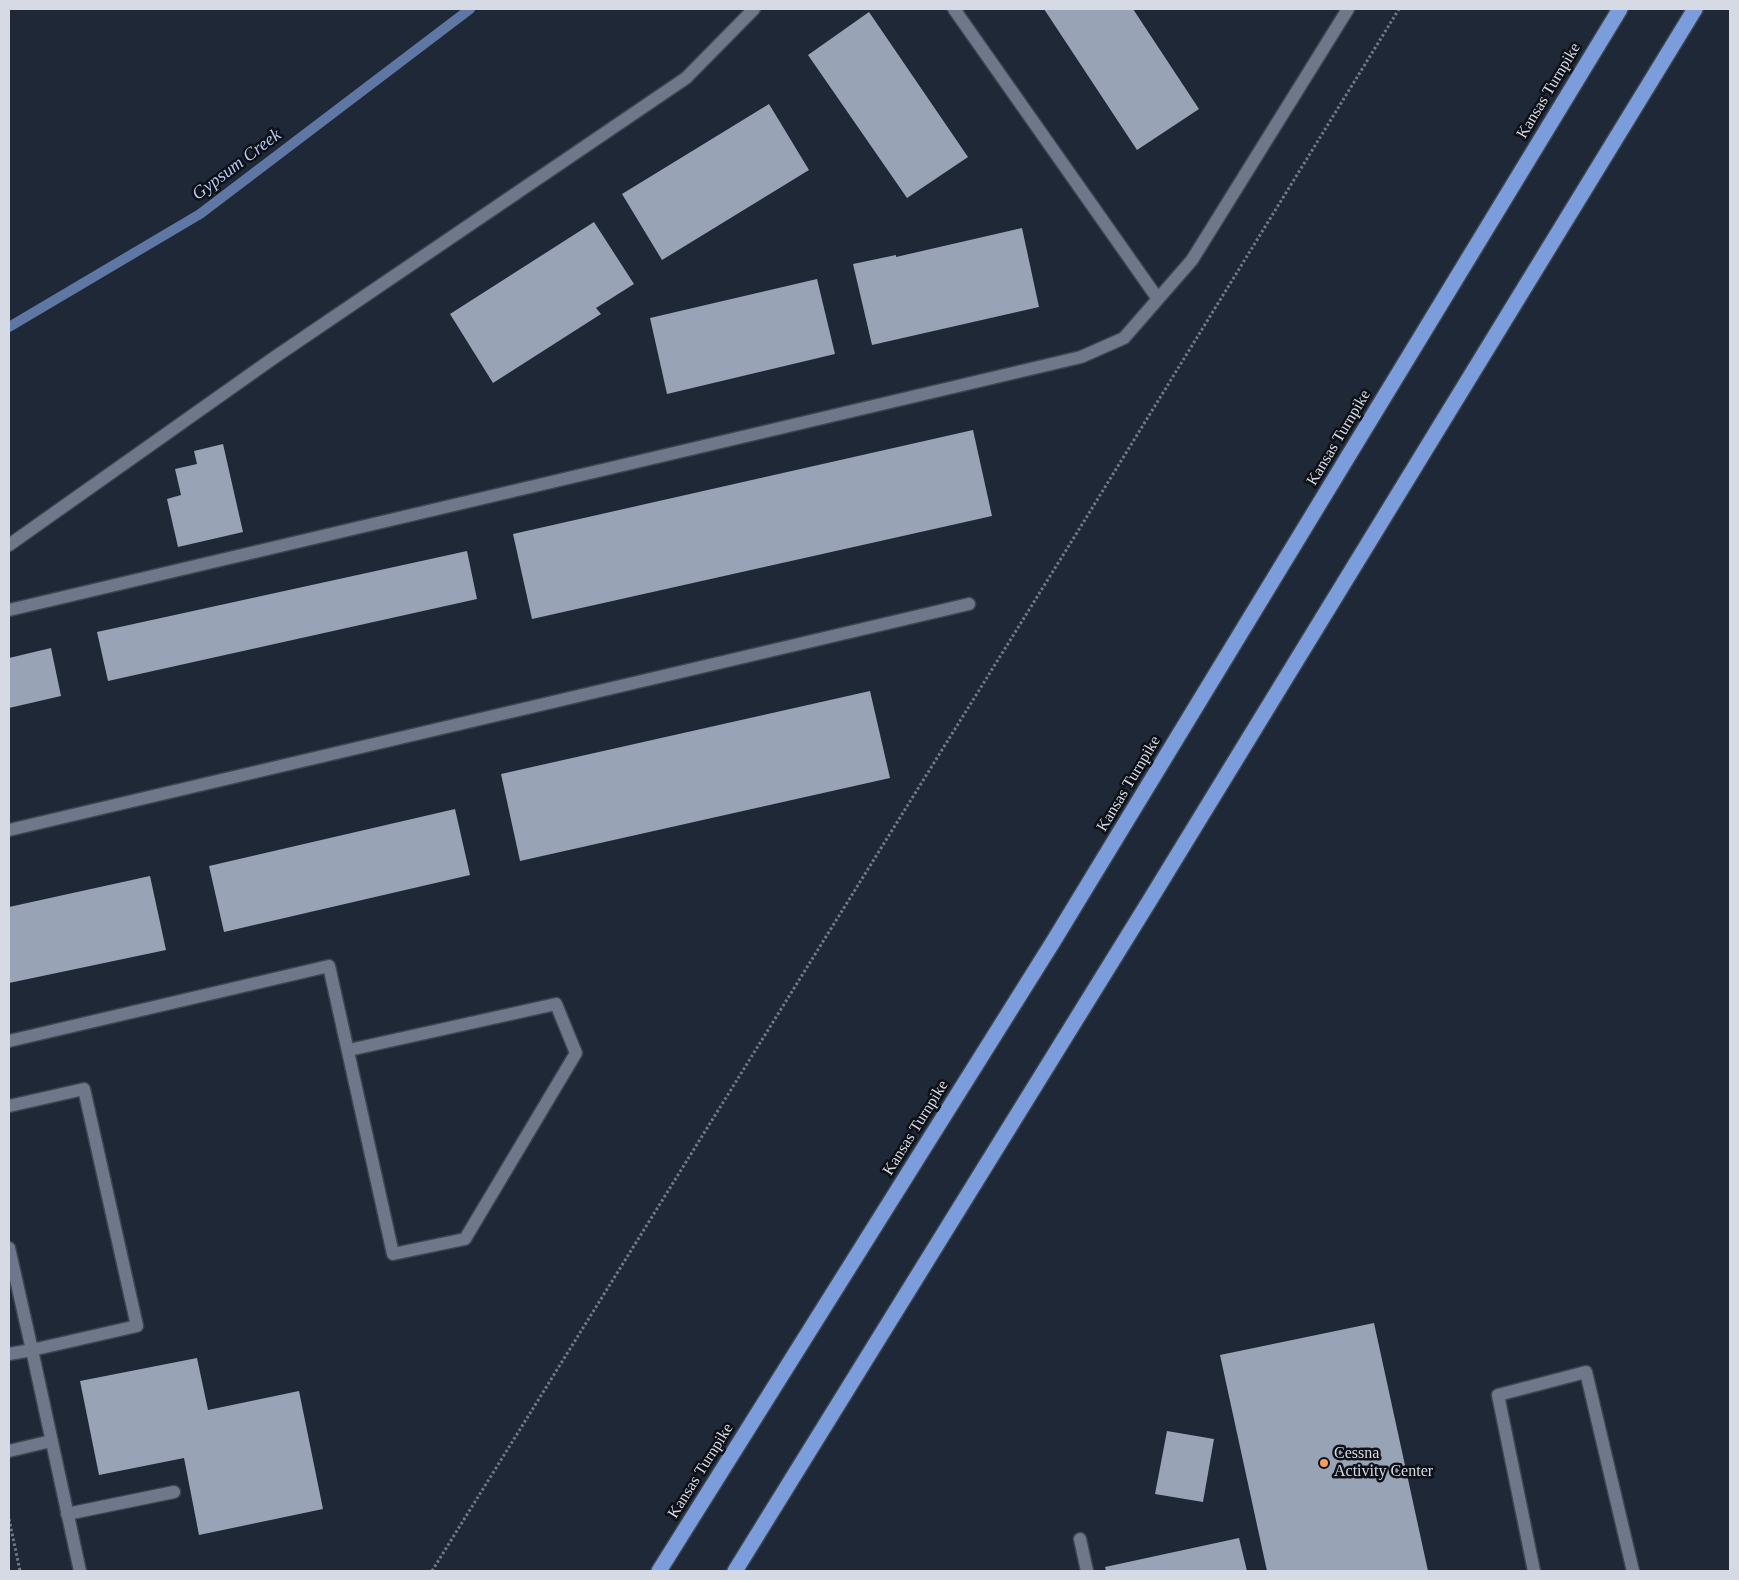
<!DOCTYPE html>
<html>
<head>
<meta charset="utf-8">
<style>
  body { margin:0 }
  #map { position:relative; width:1739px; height:1580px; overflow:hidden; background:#1f2836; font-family:Georgia,serif }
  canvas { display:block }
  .frame { position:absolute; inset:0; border:10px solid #d5dae4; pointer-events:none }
</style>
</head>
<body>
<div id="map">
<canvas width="1739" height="1580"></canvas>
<div class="frame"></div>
</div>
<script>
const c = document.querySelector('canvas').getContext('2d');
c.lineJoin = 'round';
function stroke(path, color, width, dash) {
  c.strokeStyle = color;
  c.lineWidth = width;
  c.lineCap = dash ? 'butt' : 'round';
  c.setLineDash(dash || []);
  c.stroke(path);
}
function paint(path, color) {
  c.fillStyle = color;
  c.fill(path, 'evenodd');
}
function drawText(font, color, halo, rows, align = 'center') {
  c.font = font + ' Georgia,serif';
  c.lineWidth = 5;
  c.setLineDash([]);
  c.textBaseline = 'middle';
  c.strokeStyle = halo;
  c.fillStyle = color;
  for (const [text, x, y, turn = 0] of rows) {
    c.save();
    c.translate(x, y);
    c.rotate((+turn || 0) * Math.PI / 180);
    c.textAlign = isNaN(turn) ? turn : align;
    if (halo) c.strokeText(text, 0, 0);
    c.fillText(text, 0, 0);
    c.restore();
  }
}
stroke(new Path2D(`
  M9,327L200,214L470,9`), '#5f77a4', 10);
paint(new Path2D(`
  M1044,9H1133L1199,109L1137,150Z
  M869,12L968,157L907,198L808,55Z
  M769,104L809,170L662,260L622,194Z
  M594,222L634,284L596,308L601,314L493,383L450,314Z
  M1022,228L1039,307L872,345L853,264L896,255V257Z
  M817,279L835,354L667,394L650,318Z
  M973,430L992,516L532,619L513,534Z
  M223,444L243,532L178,547L167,499L181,495L175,469L197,464L194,451Z
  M467,551L477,599L108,681L97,632Z
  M51,648L61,696L9,708V658Z
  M870,691L890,778L520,861L501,774Z
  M455,809L470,875L224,932L209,866Z
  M150,876L166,950L9,983V907Z
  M1374,1323L1428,1571H1267L1220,1355Z
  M197,1358L208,1410L299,1391L323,1509L199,1535L184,1458L99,1475L80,1381Z
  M1167,1431L1214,1439L1203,1502L1155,1494Z
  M1239,1538L1247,1571H1106L1105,1567Z`), '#99a3b6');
const minor = new Path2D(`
  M954,9L1158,299
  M9,545L275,357L686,78L754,9
  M9,610L1081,357L1124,338L1192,260L1348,9
  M9,830L969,604
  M9,1041L329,966L393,1254L465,1239L576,1053L556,1004L349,1050
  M9,1106L84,1089L137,1326L32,1350L80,1571
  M9,1248L32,1350L9,1354
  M9,1451L51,1441
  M67,1514L174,1492
  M1080,1539L1087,1571
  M1534,1571L1498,1395L1586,1372L1633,1571`);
const highway = new Path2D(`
  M659,1571L1053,942L1620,9
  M735,1571L1150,900L1695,9`);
stroke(minor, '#3e4551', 15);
stroke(highway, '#3e4551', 18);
stroke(new Path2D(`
  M9,1519L20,1571
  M432,1571L1078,531L1399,9`), '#737a86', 3, [2.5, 2.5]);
stroke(minor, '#6f788a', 12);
stroke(highway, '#7c9ddb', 15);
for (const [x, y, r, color] of [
  [1324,1463,5,"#ff9b5a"]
]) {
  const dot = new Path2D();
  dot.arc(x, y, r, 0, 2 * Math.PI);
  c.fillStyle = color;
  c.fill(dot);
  stroke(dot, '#0d1017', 2);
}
drawText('16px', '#d5dae4', '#0d1017', [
  ["Kansas Turnpike",1549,91,-59],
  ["Kansas Turnpike",1339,438,-59],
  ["Kansas Turnpike",1129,784,-59],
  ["Kansas Turnpike",916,1128,-58],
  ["Kansas Turnpike",701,1471,-58]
]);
drawText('16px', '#d5dae4', '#0d1017', [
  ["Cessna",1334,1454],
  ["Activity Center",1334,1472]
], 'left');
drawText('italic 18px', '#b3caf3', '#0d1017', [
  ["Gypsum Creek",237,165,-37]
]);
</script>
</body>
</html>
